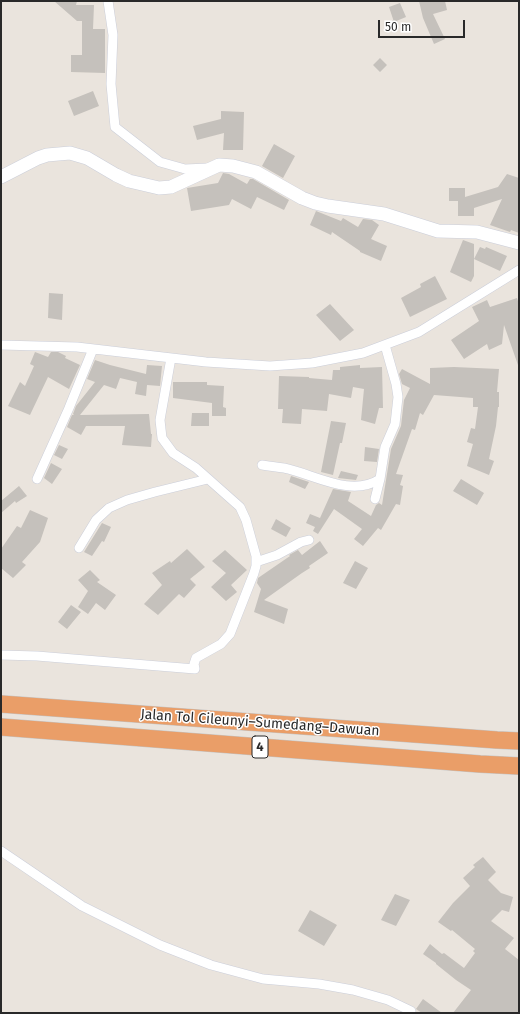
<!DOCTYPE html>
<html>
<head>
<meta charset="utf-8">
<style>
  body { margin:0 }
  #map { position:relative; width:520px; height:1014px; overflow:hidden; background:#eae4dd; font-family:"Fira Sans",sans-serif }
  canvas { display:block }
  .frame { position:absolute; inset:0; border:2px solid #292929; pointer-events:none }
  .scale { position:absolute; left:378px; top:20px; width:87px; height:18px; box-sizing:border-box; border:2px solid #292929; border-top:0; padding-left:5px; font-size:12px; line-height:14px; white-space:nowrap; color:#292929; -webkit-text-stroke:3px #fff; paint-order:stroke }
</style>
</head>
<body>
<div id="map">
<canvas width="520" height="1014"></canvas>
<div class="frame"></div>
<div class="scale">50 m</div>
</div>
<script>
const c = document.querySelector('canvas').getContext('2d');
c.lineJoin = 'round';
function paint(path, color) {
  c.fillStyle = color;
  c.fill(path, 'evenodd');
}
function stroke(path, color, width, dash) {
  c.strokeStyle = color;
  c.lineWidth = width;
  c.lineCap = dash ? 'butt' : 'round';
  c.setLineDash(dash || []);
  c.stroke(path);
}
function drawText(font, color, halo, rows, align = 'center') {
  c.font = font + ' "Fira Sans",sans-serif';
  c.lineWidth = 3;
  c.setLineDash([]);
  c.textBaseline = 'middle';
  c.strokeStyle = halo;
  c.fillStyle = color;
  for (const [text, x, y, turn = 0] of rows) {
    c.save();
    c.translate(x, y);
    c.rotate((+turn || 0) * Math.PI / 180);
    c.textAlign = isNaN(turn) ? turn : align;
    if (halo) c.strokeText(text, 0, 0);
    c.fillText(text, 0, 0);
    c.restore();
  }
}
paint(new Path2D(`
  M54,1H77L76,5H94L93,29H105V73L71,72V55H82V21H77Z
  M419,1H445L447,10L433,14L445,39L434,44L423,18Z
  M400,3L406,17L394,22L389,7Z
  M380,58L387,65L380,72L373,65Z
  M93,91L99,106L74,116L68,101Z
  M221,111L244,112L243,150H223L224,133L197,140L193,126L221,119Z
  M274,144L295,156L283,178L262,166Z
  M223,173L229,174L247,184L250,179H253L289,200L284,210L257,197L251,209L232,199L229,205L191,211L187,188L218,183Z
  M507,174L519,178V233L511,230L510,232L490,225L502,199L474,208V216H458V201H449V188H465V197L498,187Z
  M316,211L341,221L343,218L358,227L363,219L372,220L379,225L371,239L387,246L381,261L360,252V251L332,232L331,235L310,225Z
  M463,240L474,244V259L480,247L485,249L486,247L507,256L500,271L474,259V276L471,282L450,272Z
  M435,276L447,299L410,317L401,298L421,287L420,284Z
  M49,293L63,294L62,320L48,318Z
  M517,298L519,304V365H518L504,325L502,344L489,350L487,344L464,359L451,340L479,321L472,307L487,300L490,307Z
  M330,304L354,330L340,341L316,315Z
  M35,352L48,357L51,352H58L66,356L65,358L80,365L69,389L48,377L30,415L8,406L20,382L25,386L34,366L30,364Z
  M95,360L110,365L146,374L147,365L162,366L160,386L147,385L146,396L135,394L137,382L120,378L116,389L104,385L80,415L149,414L151,434H152L151,447L122,445L125,426H86L81,435L67,427L72,415H74L73,414L76,406L95,382L87,379Z
  M360,365V368L382,367L383,408H379L375,424L361,420L364,389L353,387L351,398L329,394L327,411L302,409L301,424L282,423L283,409H278L279,376L309,377V378L332,380L333,370H340V367Z
  M454,367L499,369L497,392H499V407H498L496,426L489,459L494,461L489,475L467,466L473,444L467,442L471,428L475,429L478,407H473V398L434,395L423,415L420,413L415,430L412,429L396,474L403,475L400,485L403,486L400,505L396,504L381,530L378,528L363,546L354,539L362,529L334,509L318,534L313,531L315,527L306,523L310,514L320,518L333,489L351,492L348,501L371,516L376,505L379,503L382,505L391,449L401,426L404,400L410,388L402,384L399,374L402,369L430,384V368Z
  M173,382H207V385L224,386L223,407L226,408V416H212V403L173,398Z
  M192,413H209V426H191Z
  M331,421L346,423L342,443H340L333,475L321,472Z
  M59,445L68,449L62,459L54,455Z
  M365,447L379,449L377,462L364,461Z
  M51,463L62,469L52,484L44,478Z
  M341,471L358,475L356,480L338,478Z
  M291,476L309,482L305,489L289,482Z
  M461,479L484,493L477,505L453,491Z
  M19,486L27,496L16,503L15,501L1,513V501Z
  M30,510L48,518L40,542L22,562L26,565L13,578L1,568V549L17,526L21,528Z
  M276,519L291,528L286,537L271,529Z
  M102,523L111,527L104,542L102,541L92,556L84,552Z
  M320,541L328,553L309,566L310,568L302,573L264,600L288,609L284,624L254,612L261,589L257,583L258,578L290,556L289,555L298,550L302,555Z
  M187,549L205,567L190,579L196,585L184,598L179,594L158,615L144,604L162,585L152,573L170,561L171,563Z
  M225,550L247,570L231,585L237,592L226,601L211,587L226,573L212,561Z
  M355,561L368,568L356,589L343,583Z
  M90,570L100,580L97,582L116,595L105,610L96,603L88,614L78,607L88,591L78,580Z
  M71,605L81,612L67,629L58,622Z
  M483,857L496,872L488,880L501,893L513,897L509,912L502,910L491,921L514,938L505,949L519,960V1013H453L471,990L456,980L436,964V963L423,954L430,944L442,954L444,953L464,968L475,953L473,951L475,949L452,930L451,931L438,922L453,903L470,886L463,878L475,867L473,865Z
  M395,894L410,900L396,926L381,920Z
  M310,910L337,925L324,946L298,931Z
  M423,999L442,1013H422L416,1009Z`), '#c5c1bc');
const street = new Path2D(`
  M108,1L113,35L111,84L115,127L160,162L185,169L208,168
  M1,345L77,347L206,362L270,366L312,363L363,353L419,332L519,270
  M262,465C269,466 276,467 284,468C314,474 351,498 380,479
  M37,479L69,408L93,349
  M375,499L380,479L385,447L395,424L398,397L396,384L385,345
  M79,548L96,520L109,508L127,500L155,492L208,479
  M256,562L277,555L301,542L309,540
  M1,655L37,656L195,669L194,664L196,658L221,644L230,634L254,573L256,566V556L246,520L240,507L196,468L173,453L162,438L160,420L171,358
  M1,851L82,906L160,945L211,965L263,979L319,984L353,990L388,1000L411,1011`);
const secondary = new Path2D(`
  M1,177L38,158L47,155L70,153L87,158L116,175L129,181L159,188L171,187L219,165L233,166L256,172L302,198L315,203L328,206L384,214L438,231L477,232L519,243`);
const highway = new Path2D(`
  M1,704L497,740L519,741
  M1,727L480,764L519,766`);
stroke(street, '#cbced9', 10);
stroke(secondary, '#cbced9', 14);
stroke(highway, '#c3c3c3', 18);
stroke(street, '#fff', 9);
stroke(secondary, '#fff', 13);
stroke(highway, '#ea9e68', 17);
for (const [x, y, w] of [
  [260,747,16]
]) {
  const box = new Path2D();
  box.roundRect(x - w / 2, y - 11, w, 22, 3);
  c.fillStyle = '#fff';
  c.fill(box);
  stroke(box, '#292929', 1);
}
drawText('bold 13px', '#292929', null, [
  ["4",260,747]
]);
drawText('14px', '#292929', '#fff', [
  ["Jalan Tol Cileunyi–Sumedang–Dawuan",260,723,4]
]);
</script>
</body>
</html>
